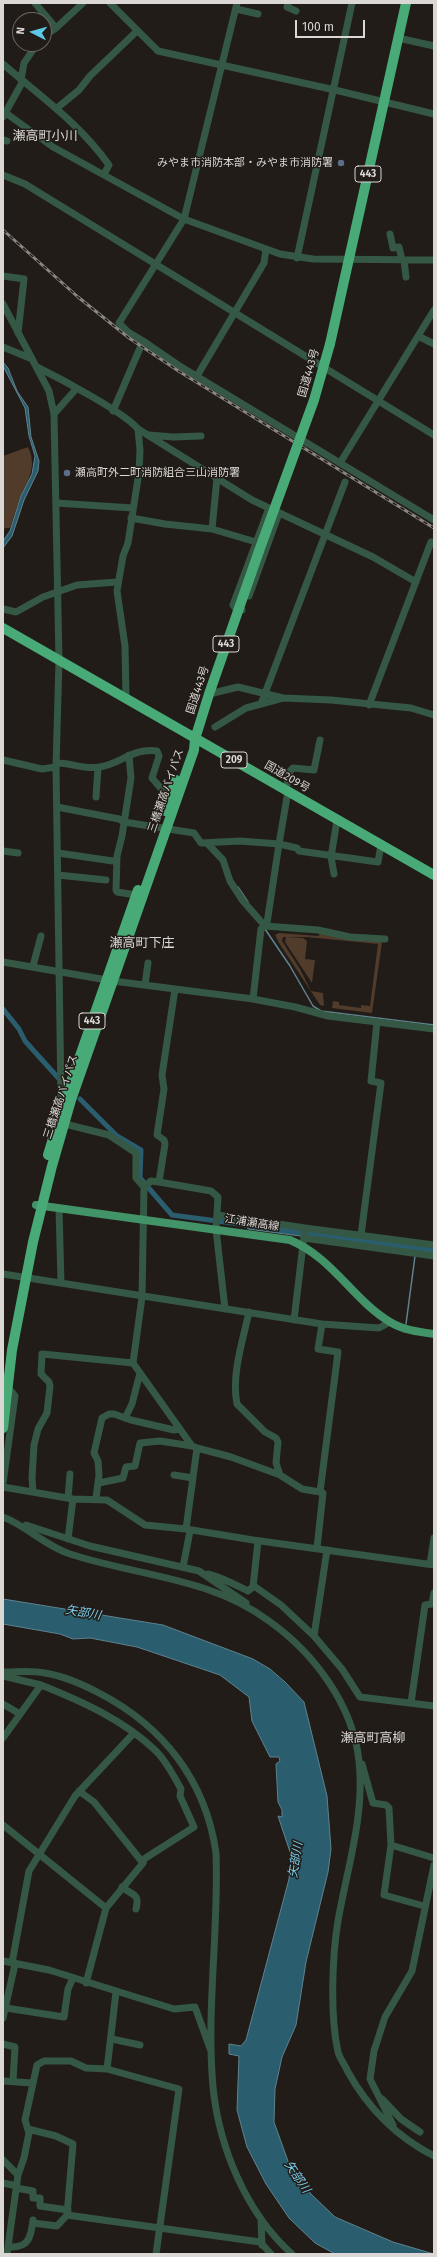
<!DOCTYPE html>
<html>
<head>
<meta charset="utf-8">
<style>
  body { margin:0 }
  #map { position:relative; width:437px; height:2257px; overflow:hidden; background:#211c18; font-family:"Fira Sans",sans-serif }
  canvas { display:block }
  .frame { position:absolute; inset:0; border:4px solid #dbd7d4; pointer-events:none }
  .north { position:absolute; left:12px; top:12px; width:40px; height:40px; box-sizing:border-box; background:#211c18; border:1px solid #6b6763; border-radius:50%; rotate:276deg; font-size:11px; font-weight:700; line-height:16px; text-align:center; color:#dbd7d4 }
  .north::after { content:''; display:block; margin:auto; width:14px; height:18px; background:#5bc8e7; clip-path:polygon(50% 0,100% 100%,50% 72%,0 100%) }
  .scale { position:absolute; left:295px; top:20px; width:70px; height:18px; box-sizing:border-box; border:2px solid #dbd7d4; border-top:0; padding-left:5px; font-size:12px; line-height:14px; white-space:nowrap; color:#dbd7d4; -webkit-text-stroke:3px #211c18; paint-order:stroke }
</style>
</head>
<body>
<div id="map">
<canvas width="437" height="2257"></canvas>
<div class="frame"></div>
<div class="north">N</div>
<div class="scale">100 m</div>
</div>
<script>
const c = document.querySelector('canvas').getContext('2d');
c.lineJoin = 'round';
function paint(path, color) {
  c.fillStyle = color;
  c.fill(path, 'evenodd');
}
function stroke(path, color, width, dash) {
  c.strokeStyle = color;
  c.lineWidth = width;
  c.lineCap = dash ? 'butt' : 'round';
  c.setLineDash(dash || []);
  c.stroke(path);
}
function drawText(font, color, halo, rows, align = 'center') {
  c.font = font + ' "Fira Sans","Noto Sans JP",sans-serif';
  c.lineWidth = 3;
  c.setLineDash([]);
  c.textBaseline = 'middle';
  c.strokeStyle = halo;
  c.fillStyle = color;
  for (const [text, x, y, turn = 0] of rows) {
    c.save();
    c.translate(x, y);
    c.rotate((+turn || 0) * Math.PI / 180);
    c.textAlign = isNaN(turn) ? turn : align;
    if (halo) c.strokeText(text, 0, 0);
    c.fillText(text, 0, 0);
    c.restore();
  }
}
paint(new Path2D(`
  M28,447C38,468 27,481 19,500C16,509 13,519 10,528H5L3,533V456Z
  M279,933L318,936L321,933L382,942L372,1013L332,1008L333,1001L339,1002V1005L361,1008V1005L370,1006L378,944L307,937H283L282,941L300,969L311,991L323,993L324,1006L320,1005L279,943L275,935Z
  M286,937L303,938L307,941L305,959L315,960L312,983L285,942Z`), '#513b2b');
const water = new Path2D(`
  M3,362L8,368L17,391L28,407L31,437L39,461L38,471L24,500L12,536L3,548V541L10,531L21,496L32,474L35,456L29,436L25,408L3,366Z
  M249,1222L434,1247V1254L248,1229Z
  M3,1599L163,1625L253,1659L270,1669L285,1682L304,1702L327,1796L331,1849L328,1872L306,1962L296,2025L282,2057L275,2089L274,2122L289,2164L311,2194L335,2217L393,2242L434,2254H335L315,2243L289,2218L266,2184L247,2147L237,2110L239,2056L229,2054V2044L241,2046L246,2040L289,1879L291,1855L278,1816L282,1817V1810L278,1802L276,1764L280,1761L279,1757H270L252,1721L249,1697L220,1675L137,1647L90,1638L73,1639L60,1634L3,1624Z`);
paint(water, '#2a5d6e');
stroke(water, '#5f828d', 1);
stroke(new Path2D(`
  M238,887L248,902
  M265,929L290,966L313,1006L321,1011L434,1025
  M406,1324L415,1256`), '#5f828d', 1.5);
stroke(new Path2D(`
  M3,1009L19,1029L25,1041L61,1081
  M80,1099L117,1136L141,1150L140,1178L172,1215L255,1226`), '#2a5d6e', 5);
stroke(new Path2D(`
  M35,3L56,28
  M110,3L158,51L335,90L434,114
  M288,3L287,7L296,11
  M236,9L258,14
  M44,36L56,28L83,3
  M398,38L434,46
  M3,64C41,97 79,123 109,165L104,174
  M21,80L24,63L37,44
  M57,108L79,90L90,76L137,31
  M3,111L53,147L184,219L280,254L313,259L434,260
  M3,117L23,81
  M3,140L7,141
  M3,175L25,184L434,435
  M390,234L393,248L399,247L402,260
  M297,258L352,3
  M404,260L406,277
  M3,276L24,279L18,333
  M3,304L49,391L54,414L59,660L56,767L61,1097L65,1099
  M434,310L340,463L434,520
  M418,336L434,344
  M143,341L178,365L340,463
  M3,347L32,359
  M37,367C59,378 124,412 138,429L252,500L373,557L416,582
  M197,376L264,263L266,249
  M113,411L143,341L128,332L119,323L184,219L237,3
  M54,414L76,389
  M149,435L173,437L201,436
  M56,503L133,508
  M131,518L165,524L212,529L256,542
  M212,529L217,478
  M249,596L279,513
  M3,609L16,612L43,597L77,585L117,582
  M242,610H237L233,605L269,508
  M209,694L238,687L283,698
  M126,698L125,646L117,591L123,556L128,543L139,472L140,450L138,429
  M261,704L345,482
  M369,705L431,542
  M215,727L246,708L283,698L331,700L411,708L434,715
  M129,755L131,778L122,836L117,856L116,890L117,892L136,895
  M3,760L42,769L56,767
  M57,763C71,763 86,770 100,767C122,763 132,748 157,751L159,756L152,778L165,793L171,795
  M286,790L289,772L293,768L314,770L320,740
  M288,791L279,844L297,848L299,851L378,862L381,845
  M96,797L98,768
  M57,807L119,819L124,822L194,833L201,843L240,841L279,844L267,923L261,929L253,999
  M207,843L223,860L230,881L243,901L265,926L318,930L350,937L385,939
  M3,851L18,853
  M58,853L113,861
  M334,874L331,857L337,820
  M58,875L106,880
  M3,962L113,981L253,999L295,1007L328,1016L434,1029
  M33,966L41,936
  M145,985L148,963
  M175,989L162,1075L164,1089L157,1135L164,1140L165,1144L159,1182L151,1181L144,1187L142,1297L133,1363L192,1446L197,1448L186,1529
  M61,1123L109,1135L136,1153V1178L144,1187
  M159,1182L211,1191L218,1197L216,1229L225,1309
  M59,1208L61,1283
  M218,1215L305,1228L294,1320
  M305,1228L434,1245
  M361,1235L381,1083L371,1081L377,1022
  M304,1238L434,1256
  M3,1274L322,1324L379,1328L390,1322
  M249,1312C243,1340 231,1375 237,1404L265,1432L276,1438L278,1442L276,1463L280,1475
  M125,1418L132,1404L140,1373
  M197,1448L231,1457L280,1475L302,1489L320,1492
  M174,1475L193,1478
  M3,1483L15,1396L12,1392H3
  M99,1483L123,1478L126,1467L135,1466L140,1443L160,1441L192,1446
  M3,1487L73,1499L107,1500L145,1525L186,1529L253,1540L434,1565
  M33,1492L32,1478L34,1445L38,1429L47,1413L50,1386L49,1382L41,1374L42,1354L133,1363
  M68,1498L70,1474
  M96,1498L99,1475L98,1461L94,1453L102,1418L109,1414H114L131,1420L174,1430L180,1429
  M3,1517C27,1526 45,1546 70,1554C137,1576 210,1577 269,1621C314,1653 353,1705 359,1761C365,1815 347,1869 338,1921C332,1957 330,2016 338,2052C340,2059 345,2065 348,2072C368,2108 397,2137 434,2156
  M26,1525L90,1546L199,1571L246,1603
  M68,1539L73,1499
  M317,1548L323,1493L320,1492L338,1352L318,1349L322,1324
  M327,1550L314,1636L342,1669L360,1697L434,1706
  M430,1564L434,1538
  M183,1567L190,1531
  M208,1574C223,1578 234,1584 248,1591L254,1586L281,1605L314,1636
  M253,1587L258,1541
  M3,1672C17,1672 31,1670 45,1673C64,1676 82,1684 99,1693C163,1726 206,1781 216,1853C219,1931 206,2009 213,2087C219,2147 246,2213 292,2254
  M3,1676L41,1685L3,1738
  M41,1685C81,1701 124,1720 156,1751C166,1761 174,1776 181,1789L180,1796L194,1827L144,1859L143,1863L106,1908L86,1983
  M411,1703L425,1605L432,1604L434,1593
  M3,1704L20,1714
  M362,1764L373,1803L386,1805L389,1808L391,1845L434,1858
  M79,1791L94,1802L143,1863
  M3,1825L106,1908
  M391,1845L384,1895L424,1906
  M122,1887C133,1896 140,1893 136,1909
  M3,1961L49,1970L174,2009L195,2007L211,2051
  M12,1963L29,1871L75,1796L133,1734
  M6,2008L64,2017L68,1989L73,1978
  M3,2018L15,1964
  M112,2039L140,2045
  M3,2044L15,2047L13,2081
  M107,2069L116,1992
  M3,2081L32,2083
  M382,2099L401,2119L420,2132
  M393,2125L370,2079L374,2051L385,2017L412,1971L434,1865
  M28,2129L56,2136L73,2144L67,2215L57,2226L33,2223
  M3,2160L18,2175
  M3,2183L17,2186
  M16,2188L33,2191V2198H40V2206L68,2210
  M67,2215L260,2242L271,2254
  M261,2219L262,2245
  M9,2247C29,2248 31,2237 33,2220
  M7,2254L18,2175L24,2158L29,2133L25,2120L37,2065L44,2061H71L86,2068L107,2069L179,2089L156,2254`), '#345843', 7);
stroke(new Path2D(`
  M36,1205L290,1240C333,1258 353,1300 390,1322C403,1330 419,1332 434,1334`), '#439368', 8);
stroke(new Path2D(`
  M330,344L406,3
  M3,628L434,875
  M165,811L176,780
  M48,1155L65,1099L138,890
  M3,1428L12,1350L33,1242L52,1166L71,1100L194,750L195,739L209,694L259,551`), '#48aa76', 10);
const rail = new Path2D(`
  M3,230L78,297L129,338L180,372L434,528`);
stroke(rail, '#8a8682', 3);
stroke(rail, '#211c18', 1.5, [4.5]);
stroke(new Path2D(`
  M259,551L314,400L330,344`), '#48aa76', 10);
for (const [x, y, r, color] of [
  [341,163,4,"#5c6f8a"],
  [67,473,4,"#5c6f8a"]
]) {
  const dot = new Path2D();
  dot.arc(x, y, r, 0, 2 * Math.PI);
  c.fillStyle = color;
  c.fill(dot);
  stroke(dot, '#211c18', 1.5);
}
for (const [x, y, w] of [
  [368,174,26],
  [226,644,26],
  [234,760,26],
  [92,1021,26]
]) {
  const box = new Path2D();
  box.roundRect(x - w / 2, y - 8, w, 16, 3);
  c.fillStyle = '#211c18';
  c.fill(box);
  stroke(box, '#dbd7d4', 1);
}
drawText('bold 10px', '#dbd7d4', null, [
  ["443",368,174],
  ["443",226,644],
  ["209",234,760],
  ["443",92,1021]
]);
drawText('11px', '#dbd7d4', '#211c18', [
  ["みやま市消防本部・みやま市消防署",333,163],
  ["瀬高町外二町消防組合三山消防署",75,473,"left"]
], 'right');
drawText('11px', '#dbd7d4', '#211c18', [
  ["国道443号",309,373,-74],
  ["国道443号",198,690,-72],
  ["国道209号",287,777,30],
  ["三橋瀬高バイパス",166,791,-71],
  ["三橋瀬高バイパス",61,1097,-72],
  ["江浦瀬高線",252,1223,9]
]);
drawText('italic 12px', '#7acdea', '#211c18', [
  ["矢部川",83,1613,10],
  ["矢部川",296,1860,-81],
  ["矢部川",297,2177,56]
]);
drawText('13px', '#dbd7d4', '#211c18', [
  ["瀬高町小川",45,136],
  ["瀬高町下庄",142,943],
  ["瀬高町高柳",373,1738]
]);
</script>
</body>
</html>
